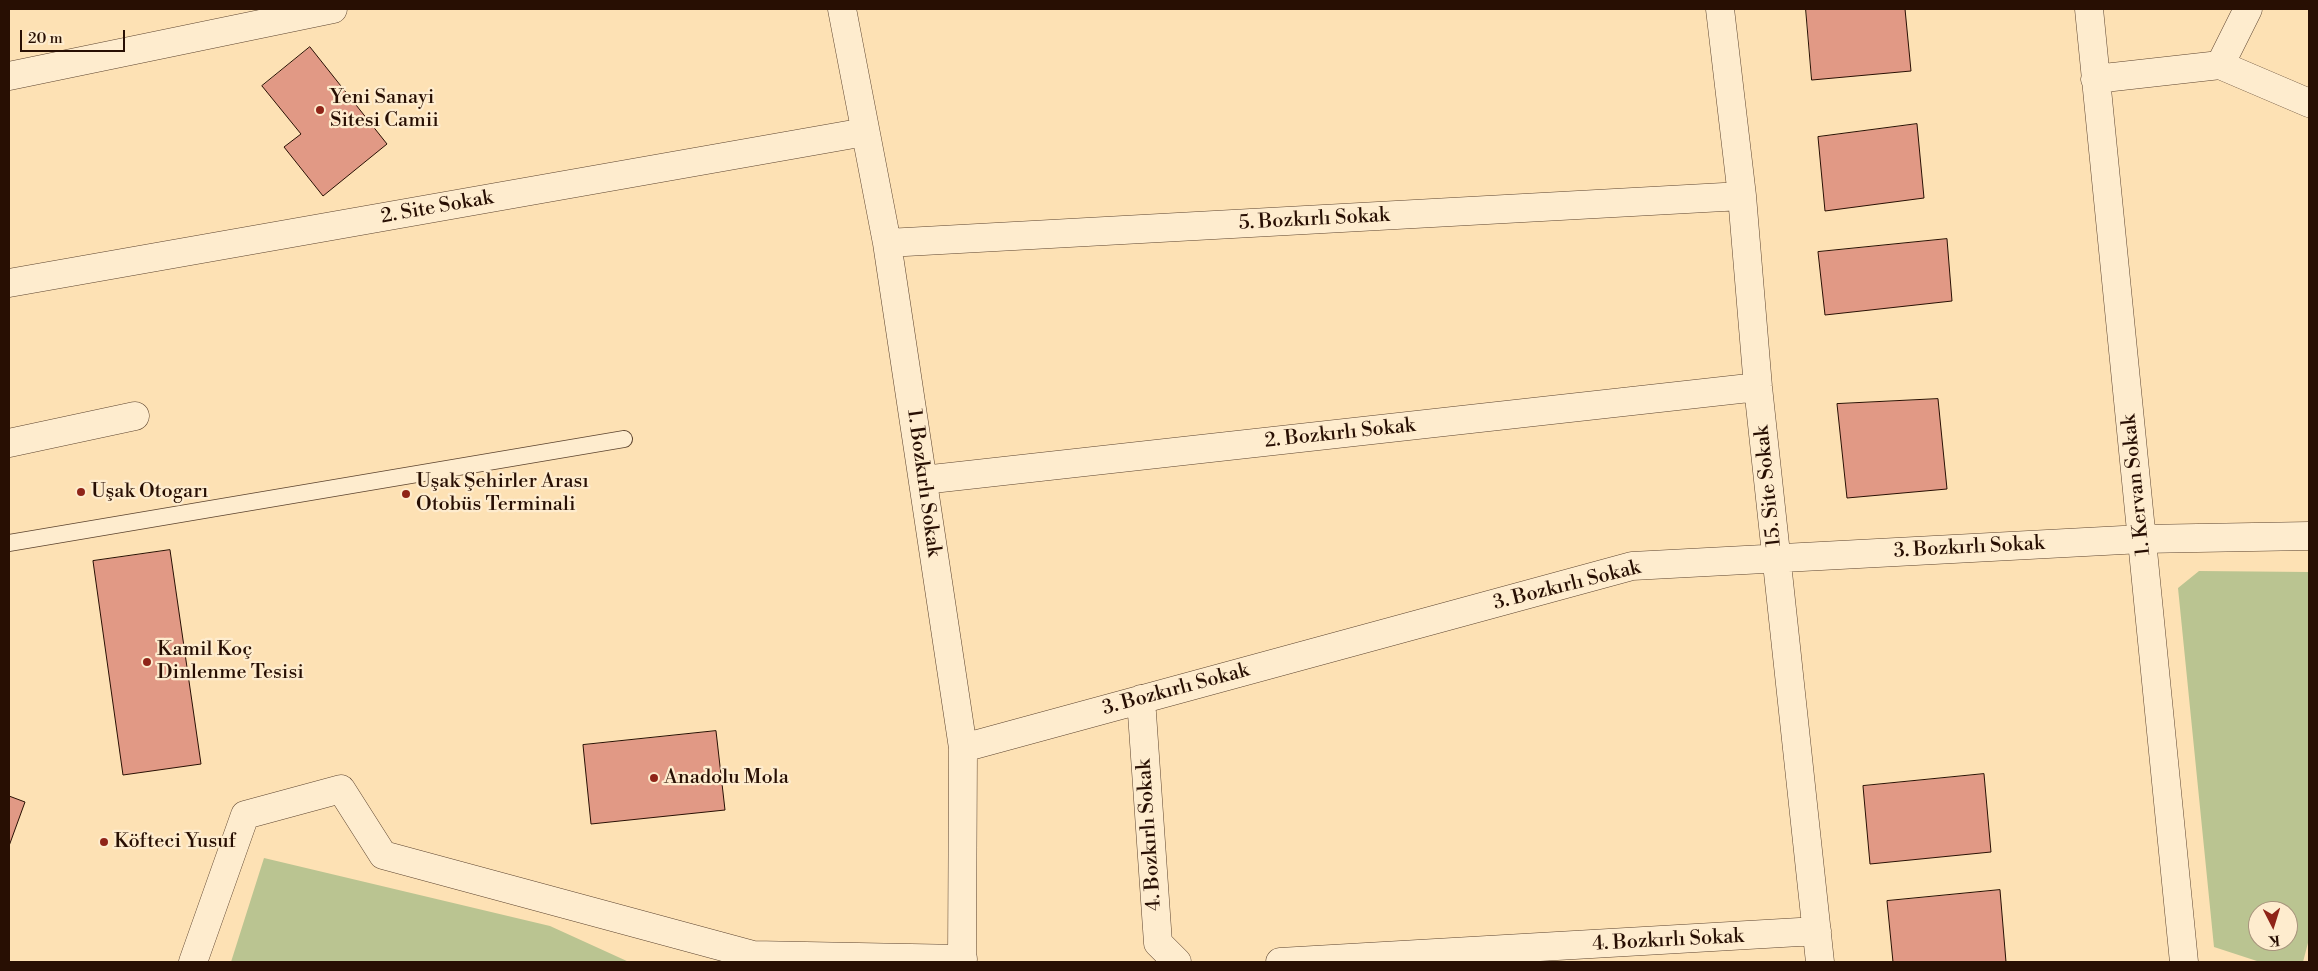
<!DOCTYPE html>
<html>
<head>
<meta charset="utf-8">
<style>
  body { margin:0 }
  #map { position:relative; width:2318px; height:971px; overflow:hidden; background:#fde1b4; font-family:"Libre Bodoni",serif }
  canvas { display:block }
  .frame { position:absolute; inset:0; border:10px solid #280f03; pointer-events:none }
  .north { position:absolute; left:2248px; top:901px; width:50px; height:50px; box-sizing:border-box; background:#feecce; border:1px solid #a8947d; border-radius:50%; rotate:175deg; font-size:14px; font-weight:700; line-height:20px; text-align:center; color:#280f03 }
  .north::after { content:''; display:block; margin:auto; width:18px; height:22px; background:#8f2418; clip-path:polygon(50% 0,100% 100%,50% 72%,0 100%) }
  .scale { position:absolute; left:20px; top:30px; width:105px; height:22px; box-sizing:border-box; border:2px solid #280f03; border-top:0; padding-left:6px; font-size:15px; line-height:18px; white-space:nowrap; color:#280f03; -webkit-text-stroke:4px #feecce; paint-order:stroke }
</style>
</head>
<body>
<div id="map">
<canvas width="2318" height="971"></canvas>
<div class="frame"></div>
<div class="north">K</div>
<div class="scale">20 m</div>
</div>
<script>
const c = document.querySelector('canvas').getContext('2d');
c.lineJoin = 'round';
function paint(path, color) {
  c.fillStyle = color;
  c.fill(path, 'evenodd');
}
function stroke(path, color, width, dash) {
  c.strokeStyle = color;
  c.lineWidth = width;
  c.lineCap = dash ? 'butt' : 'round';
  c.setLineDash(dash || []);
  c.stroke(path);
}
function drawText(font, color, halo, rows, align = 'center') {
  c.font = font + ' "Libre Bodoni",serif';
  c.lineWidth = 4.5;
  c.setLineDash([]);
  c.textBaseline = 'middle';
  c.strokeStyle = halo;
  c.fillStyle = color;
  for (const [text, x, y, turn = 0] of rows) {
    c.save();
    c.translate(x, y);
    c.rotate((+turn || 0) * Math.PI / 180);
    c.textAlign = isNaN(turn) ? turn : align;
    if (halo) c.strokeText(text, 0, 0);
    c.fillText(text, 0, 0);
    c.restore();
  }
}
paint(new Path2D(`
  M2199,571L2309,572V939L2303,962H2260L2214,947L2178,588ZM2258,911H2288V941H2258Z
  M264,858L550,926L629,962H231Z`), '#bac491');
const building = new Path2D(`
  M1806,9H1905L1911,71L1812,80Z
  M310,47L387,144L323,196L284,147L301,134L262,86Z
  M1917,124L1924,198L1825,211L1818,137Z
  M1947,239L1952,301L1825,315L1818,252Z
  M1938,399L1947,489L1847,498L1837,404Z
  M170,550L201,764L123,775L93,561Z
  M716,731L725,810L591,824L583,745Z
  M1984,774L1991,852L1870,864L1863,786Z
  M9,796L25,802L9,846Z
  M2000,890L2006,962H1893L1887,901Z`);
paint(building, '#e19985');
stroke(building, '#280f03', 1);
const service = new Path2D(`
  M9,543L624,439`);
const minor = new Path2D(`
  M842,9L887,243L963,748L962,962
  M1720,9L1742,196L1758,387L1820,962
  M2089,9L2184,962
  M2220,65L2248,9
  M9,76L333,9
  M2095,79L2220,65L2309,103
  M887,243L1742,196
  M9,283L865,132
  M9,443L135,416
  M923,480L1758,387
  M1141,699L1158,943L1177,962
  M963,748L1632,566L2142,539L2309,536
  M193,962L245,815L341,789L383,855L753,955L963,959
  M1280,962L1817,931`);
stroke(service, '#5d442f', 18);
stroke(minor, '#5d442f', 29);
stroke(service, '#feecce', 16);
stroke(minor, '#feecce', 28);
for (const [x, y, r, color] of [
  [320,110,5,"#8f2418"],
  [81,492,5,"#8f2418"],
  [406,494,5,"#8f2418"],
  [147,662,5,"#8f2418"],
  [654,778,5,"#8f2418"],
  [104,842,5,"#8f2418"]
]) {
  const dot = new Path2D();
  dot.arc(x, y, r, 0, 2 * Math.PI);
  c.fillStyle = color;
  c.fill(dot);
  stroke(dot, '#feecce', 2);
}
drawText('20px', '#280f03', '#feecce', [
  ["Yeni Sanayi",330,98],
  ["Sitesi Camii",330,121],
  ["Uşak Şehirler Arası",416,482],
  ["Otobüs Terminali",416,505],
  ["Uşak Otogarı",91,492],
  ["Kamil Koç",157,650],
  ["Dinlenme Tesisi",157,673],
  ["Anadolu Mola",664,778],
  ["Köfteci Yusuf",114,842]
], 'left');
drawText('20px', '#280f03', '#feecce', [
  ["2. Site Sokak",437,208,-10],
  ["5. Bozkırlı Sokak",1314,220,-3],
  ["2. Bozkırlı Sokak",1340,434,-6],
  ["1. Bozkırlı Sokak",923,483,82],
  ["1. Kervan Sokak",2137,485,-96],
  ["15. Site Sokak",1769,486,-96],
  ["3. Bozkırlı Sokak",1969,548,-3],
  ["3. Bozkırlı Sokak",1567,586,-14],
  ["3. Bozkırlı Sokak",1176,690,-15],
  ["4. Bozkırlı Sokak",1150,835,-94],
  ["4. Bozkırlı Sokak",1668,941,-3]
]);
</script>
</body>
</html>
